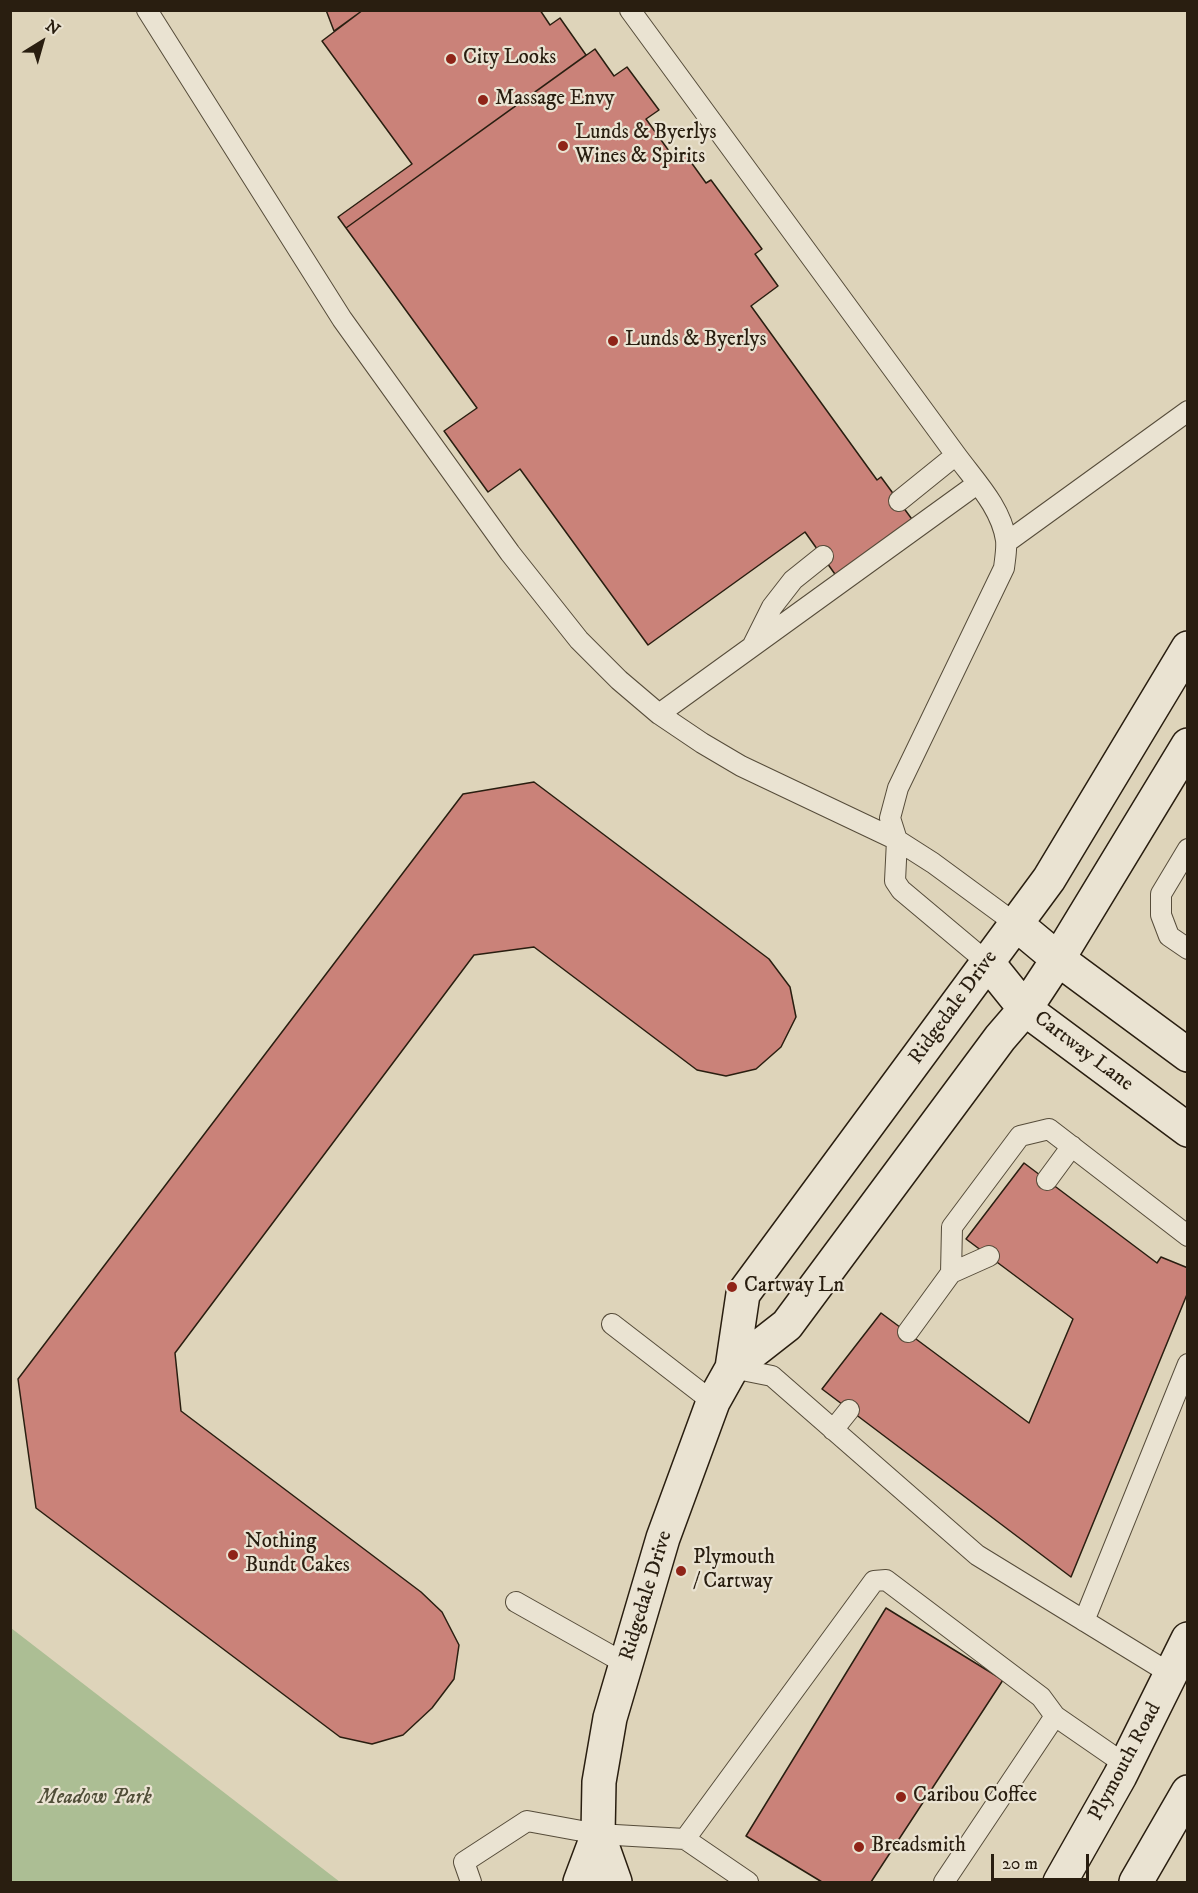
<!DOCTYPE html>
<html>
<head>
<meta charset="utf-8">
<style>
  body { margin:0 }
  #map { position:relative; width:1198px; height:1893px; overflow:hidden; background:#ded4ba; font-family:"IM FELL DW Pica",serif }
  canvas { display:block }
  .frame { position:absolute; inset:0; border:12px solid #291e10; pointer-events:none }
  .north { position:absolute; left:12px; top:12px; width:60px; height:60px; -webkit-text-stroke:4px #eae3d2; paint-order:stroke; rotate:37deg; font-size:16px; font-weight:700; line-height:24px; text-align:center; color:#291e10 }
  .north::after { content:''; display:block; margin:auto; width:21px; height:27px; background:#291e10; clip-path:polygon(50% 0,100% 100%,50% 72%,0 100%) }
  .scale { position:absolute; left:991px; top:1854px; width:98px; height:27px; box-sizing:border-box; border:3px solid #291e10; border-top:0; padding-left:8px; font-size:18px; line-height:21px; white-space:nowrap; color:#291e10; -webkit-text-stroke:4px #eae3d2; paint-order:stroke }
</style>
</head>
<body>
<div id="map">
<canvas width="1198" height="1893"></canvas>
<div class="frame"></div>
<div class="north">N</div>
<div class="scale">20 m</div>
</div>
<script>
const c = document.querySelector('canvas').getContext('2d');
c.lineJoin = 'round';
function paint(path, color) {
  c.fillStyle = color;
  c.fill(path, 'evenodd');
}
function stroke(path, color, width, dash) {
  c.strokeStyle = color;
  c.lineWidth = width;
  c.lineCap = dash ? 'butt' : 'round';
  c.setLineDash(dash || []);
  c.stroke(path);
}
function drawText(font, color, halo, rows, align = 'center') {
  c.font = font + ' "IM FELL DW Pica",serif';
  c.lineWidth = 4.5;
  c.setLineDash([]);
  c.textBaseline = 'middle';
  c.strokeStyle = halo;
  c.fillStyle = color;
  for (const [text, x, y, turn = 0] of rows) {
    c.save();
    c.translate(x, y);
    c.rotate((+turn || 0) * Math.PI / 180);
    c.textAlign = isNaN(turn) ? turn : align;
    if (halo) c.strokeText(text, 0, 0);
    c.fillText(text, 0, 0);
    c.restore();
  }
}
paint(new Path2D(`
  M11,1628L340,1882H11Z`), '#acbe94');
const building = new Path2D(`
  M326,10H363L334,31Z
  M363,10H540L550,25L560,18L586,55L346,228L338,217L412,164L322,41Z
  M595,49L614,76L627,67L659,110L646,119L674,158L683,151L706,183L711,180L762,249L755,254L778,286L751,306L877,480L881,477L914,522L837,577L805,532L648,645L520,469L488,492L444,431L477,408L346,228Z
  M534,782L769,959L790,987L796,1017L781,1047L756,1069L726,1076L697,1070L534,947L474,955L175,1353L181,1411L421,1592L442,1612L459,1645L454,1679L432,1708L403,1735L372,1744L340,1737L36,1508L18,1379L463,794Z
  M1024,1163L1157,1263L1161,1257L1188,1268V1292L1071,1577L822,1389L881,1313L1029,1423L1073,1319L966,1239Z
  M886,1608L1003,1680L871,1882H822L746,1836Z`);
paint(building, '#ca8279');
stroke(building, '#291e10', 1.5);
const lane = new Path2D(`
  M147,10L342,319L510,553L579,640L619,680L659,714L702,743L741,766L897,840L933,863L1016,924
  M630,10L956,455C975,481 1001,507 1006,540C1007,549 1005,559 1004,568L898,788L890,818L897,840L895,881L901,890L988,963
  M899,501L956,455
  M1007,542L1188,411
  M753,645L772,607L793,580L823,556
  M659,714L977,484
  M1188,849L1161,894V915L1169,936L1188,949
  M1047,1180L1072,1146
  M951,1273L989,1256
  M612,1324L713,1402
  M908,1332L951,1273L952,1227L1020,1136L1049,1129L1188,1236
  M732,1368L772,1376L977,1555L1171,1674
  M833,1430L849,1410
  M516,1602L626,1664
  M1084,1621L1188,1364
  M685,1839L874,1581L886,1580L1041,1697L1055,1716
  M471,1882L464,1862L527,1821L598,1834L685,1839L748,1882
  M944,1882L1055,1716L1126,1765`);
const secondary = new Path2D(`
  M1016,924L1058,959L1188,1055
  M988,963L1025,1009L1188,1130
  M732,1368L787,1325L1000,1038L1025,1009L1058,959L1188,745
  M580,1882L598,1834
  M615,1882L598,1834L599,1782L610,1718L663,1538L713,1402L732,1368L743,1294L1049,879L1188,648
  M1060,1882L1120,1776L1188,1639
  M1136,1882L1188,1792`);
stroke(lane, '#564c3a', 22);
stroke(secondary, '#291e10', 36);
stroke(lane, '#eae3d2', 20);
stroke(secondary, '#eae3d2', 33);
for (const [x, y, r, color] of [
  [451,59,6,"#8f2418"],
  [483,100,6,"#8f2418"],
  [563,146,6,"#8f2418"],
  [613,341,6,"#8f2418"],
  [732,1287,6,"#8f2418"],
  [233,1555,6,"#8f2418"],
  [681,1571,6,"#8f2418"],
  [901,1797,6,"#8f2418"],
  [859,1847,6,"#8f2418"]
]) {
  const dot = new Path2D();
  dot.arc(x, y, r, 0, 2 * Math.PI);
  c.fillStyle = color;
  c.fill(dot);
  stroke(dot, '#eae3d2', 2);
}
drawText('21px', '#291e10', '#eae3d2', [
  ["City Looks",463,59],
  ["Massage Envy",495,100],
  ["Lunds & Byerlys",575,134],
  ["Wines & Spirits",575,158],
  ["Lunds & Byerlys",625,341],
  ["Cartway Ln",744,1287],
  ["Nothing",245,1543],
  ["Bundt Cakes",245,1567],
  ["Plymouth",693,1559],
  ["/ Cartway",693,1583],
  ["Caribou Coffee",913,1797],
  ["Breadsmith",871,1847]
], 'left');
drawText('21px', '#291e10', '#eae3d2', [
  ["Ridgedale Drive",954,1008,-54],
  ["Cartway Lane",1083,1052,37],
  ["Ridgedale Drive",647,1596,-73],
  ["Plymouth Road",1126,1762,-62]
]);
drawText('italic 21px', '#504e38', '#eae3d2', [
  ["Meadow Park",95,1799]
]);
</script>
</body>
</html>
